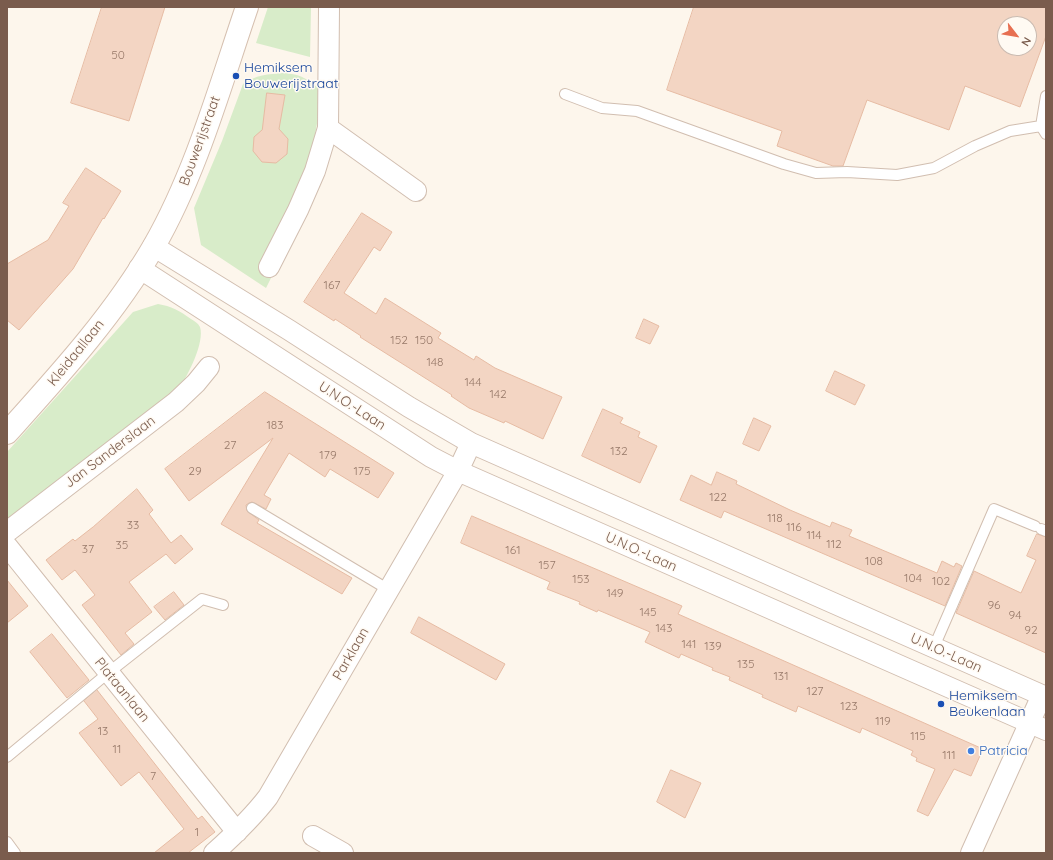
<!DOCTYPE html>
<html>
<head>
<meta charset="utf-8">
<style>
  body { margin:0 }
  #map { position:relative; width:1053px; height:860px; overflow:hidden; background:#fdf6ec; font-family:Quicksand,sans-serif }
  canvas { display:block }
  .frame { position:absolute; inset:0; border:8px solid #7a5c4d; pointer-events:none }
  .north { position:absolute; left:997px; top:16px; width:40px; height:40px; box-sizing:border-box; background:#fffaf3; border:1px solid #cabbb1; border-radius:50%; rotate:121deg; font-size:11px; font-weight:700; line-height:16px; text-align:center; color:#7a5c4d }
  .north::after { content:''; display:block; margin:auto; width:14px; height:18px; background:#e76f51; clip-path:polygon(50% 0,100% 100%,50% 72%,0 100%) }
</style>
</head>
<body>
<div id="map">
<canvas width="1053" height="860"></canvas>
<div class="frame"></div>
<div class="north">N</div>
</div>
<script>
const c = document.querySelector('canvas').getContext('2d');
c.lineJoin = 'round';
function paint(path, color) {
  c.fillStyle = color;
  c.fill(path, 'evenodd');
}
function stroke(path, color, width, dash) {
  c.strokeStyle = color;
  c.lineWidth = width;
  c.lineCap = dash ? 'butt' : 'round';
  c.setLineDash(dash || []);
  c.stroke(path);
}
function drawText(font, color, halo, rows, align = 'center') {
  c.font = font + ' Quicksand,sans-serif';
  c.lineWidth = 3;
  c.setLineDash([]);
  c.textBaseline = 'middle';
  c.strokeStyle = halo;
  c.fillStyle = color;
  for (const [text, x, y, turn = 0] of rows) {
    c.save();
    c.translate(x, y);
    c.rotate((+turn || 0) * Math.PI / 180);
    c.textAlign = isNaN(turn) ? turn : align;
    if (halo) c.strokeText(text, 0, 0);
    c.fillText(text, 0, 0);
    c.restore();
  }
}
paint(new Path2D(`
  M268,7H311L310,57L256,43Z
  M283,73C299,74 305,77 318,88V117L314,142L308,163L262,272L271,278L266,288L201,245L194,208L222,141L243,84C255,75 269,74 283,73Z
  M158,304C171,306 180,311 191,319C194,321 198,323 200,327C205,342 188,375 180,387L7,521V452L133,312Z`), '#d8ecc9');
const building = new Path2D(`
  M102,7H165L129,121L71,103Z
  M694,7H1046V36L1020,107L965,86L949,130L867,100L843,166H833L777,146L782,131L667,90ZM1005,24H1029V48H1005Z
  M267,93L285,95L279,129L288,139L287,154L276,163L262,162L253,151L254,137L262,130Z
  M86,168L121,191L104,219L103,218L73,269L19,330L7,320V264L48,240L69,206L63,203Z
  M362,213L392,232L380,251L374,247L344,293L376,314L385,298L441,333L438,338L474,360L476,356L495,368L562,397L543,439L505,421L504,423L469,408L451,396L452,395L360,337L361,336L335,319L334,321L304,302Z
  M644,319L659,326L650,344L636,338Z
  M835,371L865,385L855,405L826,391Z
  M265,392L394,473L378,498L330,469L325,477L289,453L264,495L271,499L266,509L252,502L249,503L246,505L247,511L259,520L257,523L352,578L342,594L221,524L273,438L189,501L165,469Z
  M603,409L623,418L620,423L640,432L638,437L657,446L640,483L582,456Z
  M754,418L771,426L759,451L743,444Z
  M717,472L737,481L736,484L790,510L830,527L832,522L852,530L849,536L937,573L942,561L954,567L956,563L962,566L945,606L724,511L721,518L680,500L691,475L711,485Z
  M137,489L153,510L149,514L171,543L181,535L193,549L175,564L166,554L129,582L152,612L125,633L134,644L121,655L82,605L95,595L75,570L62,580L46,560L73,539L75,541L93,527Z
  M472,516L682,606L678,614L983,749L971,776L954,769L928,816L917,811L935,769L916,761L917,758L911,755L913,751L862,728L860,733L798,706L796,712L762,697L763,695L729,680L730,677L712,670L713,668L681,654L679,658L645,642L650,632L598,610L597,612L579,604L580,602L547,589L550,582L461,543Z
  M1037,534L1046,537V653L956,613L974,571L1021,593L1036,560L1027,556Z
  M7,580L28,606L7,623Z
  M174,592L184,605L165,620L154,607Z
  M419,617L505,664L496,680L411,633Z
  M52,634L89,680L67,698L30,652Z
  M97,690L198,819L202,816L215,832L188,853H154L184,829L139,772L121,786L79,733L98,719L84,701Z
  M671,770L701,783L685,818L657,802Z`);
paint(building, '#f3d5c3');
stroke(building, '#e6bba3', 1);
const lane = new Path2D(`
  M565,94L602,108L637,111L784,164L816,173L847,172L897,175L934,168L975,146L1010,131L1041,126
  M1046,96L1041,126L1046,134
  M252,508L389,590
  M1041,529L1046,531
  M934,647L994,509L1035,526
  M7,757L108,673L202,599L223,605
  M7,842L15,853`);
const street = new Path2D(`
  M328,128L416,191
  M153,246L289,330L409,407L471,443L1046,697
  M269,267L298,210L315,171L328,128L329,7
  M139,268L431,457L458,471L1046,730
  M7,532L176,402L196,383L209,367
  M7,546L237,832
  M313,836L343,853
  M214,853C234,835 252,818 268,797L458,471L471,443
  M971,853L1042,695`);
const secondary = new Path2D(`
  M7,433C60,374 114,315 154,246C196,173 220,86 247,7`);
stroke(lane, '#d1beb0', 12);
stroke(street, '#d1beb0', 22);
stroke(secondary, '#d6c0b0', 24);
stroke(lane, '#fff', 10);
stroke(street, '#fff', 20);
stroke(secondary, '#fff', 22);
for (const [x, y, r, color] of [
  [236,76,4,"#1a4fb4"],
  [941,704,4,"#1a4fb4"],
  [971,751,4,"#3f7fe0"]
]) {
  const dot = new Path2D();
  dot.arc(x, y, r, 0, 2 * Math.PI);
  c.fillStyle = color;
  c.fill(dot);
  stroke(dot, '#fffaf3', 1.5);
}
drawText('12px', '#987a6a', null, [
  ["50",118,55],
  ["167",332,285],
  ["152",399,340],
  ["150",424,340],
  ["148",435,362],
  ["144",473,382],
  ["142",498,394],
  ["183",275,425],
  ["27",230,445],
  ["132",619,451],
  ["179",328,455],
  ["29",195,471],
  ["175",362,471],
  ["122",718,497],
  ["118",775,518],
  ["33",133,525],
  ["116",794,527],
  ["114",814,535],
  ["112",834,544],
  ["35",122,545],
  ["37",88,549],
  ["161",513,550],
  ["108",874,561],
  ["157",547,565],
  ["104",913,578],
  ["153",581,579],
  ["102",941,581],
  ["149",615,593],
  ["96",994,605],
  ["145",648,612],
  ["94",1015,615],
  ["143",664,628],
  ["92",1031,630],
  ["141",689,644],
  ["139",713,646],
  ["135",746,664],
  ["131",781,676],
  ["127",815,691],
  ["123",849,706],
  ["119",883,721],
  ["13",103,731],
  ["115",918,736],
  ["11",117,749],
  ["111",949,755],
  ["7",153,776],
  ["1",197,832]
]);
drawText('14px', '#164399', '#fffaf3', [
  ["Hemiksem",244,68],
  ["Bouwerijstraat",244,84],
  ["Hemiksem",949,696],
  ["Beukenlaan",949,712]
], 'left');
drawText('14px', '#7a5c4d', '#fffaf3', [
  ["Bouwerijstraat",200,141,-70],
  ["Kleidaallaan",76,353,-51],
  ["U.N.O.-Laan",352,406,33],
  ["Jan Sanderslaan",110,452,-37],
  ["U.N.O.-Laan",641,552,24],
  ["U.N.O.-Laan",946,653,24],
  ["Parklaan",351,654,-60],
  ["Plataanlaan",122,690,51]
]);
drawText('14px', '#366cbe', '#fffaf3', [
  ["Patricia",979,751]
], 'left');
</script>
</body>
</html>
